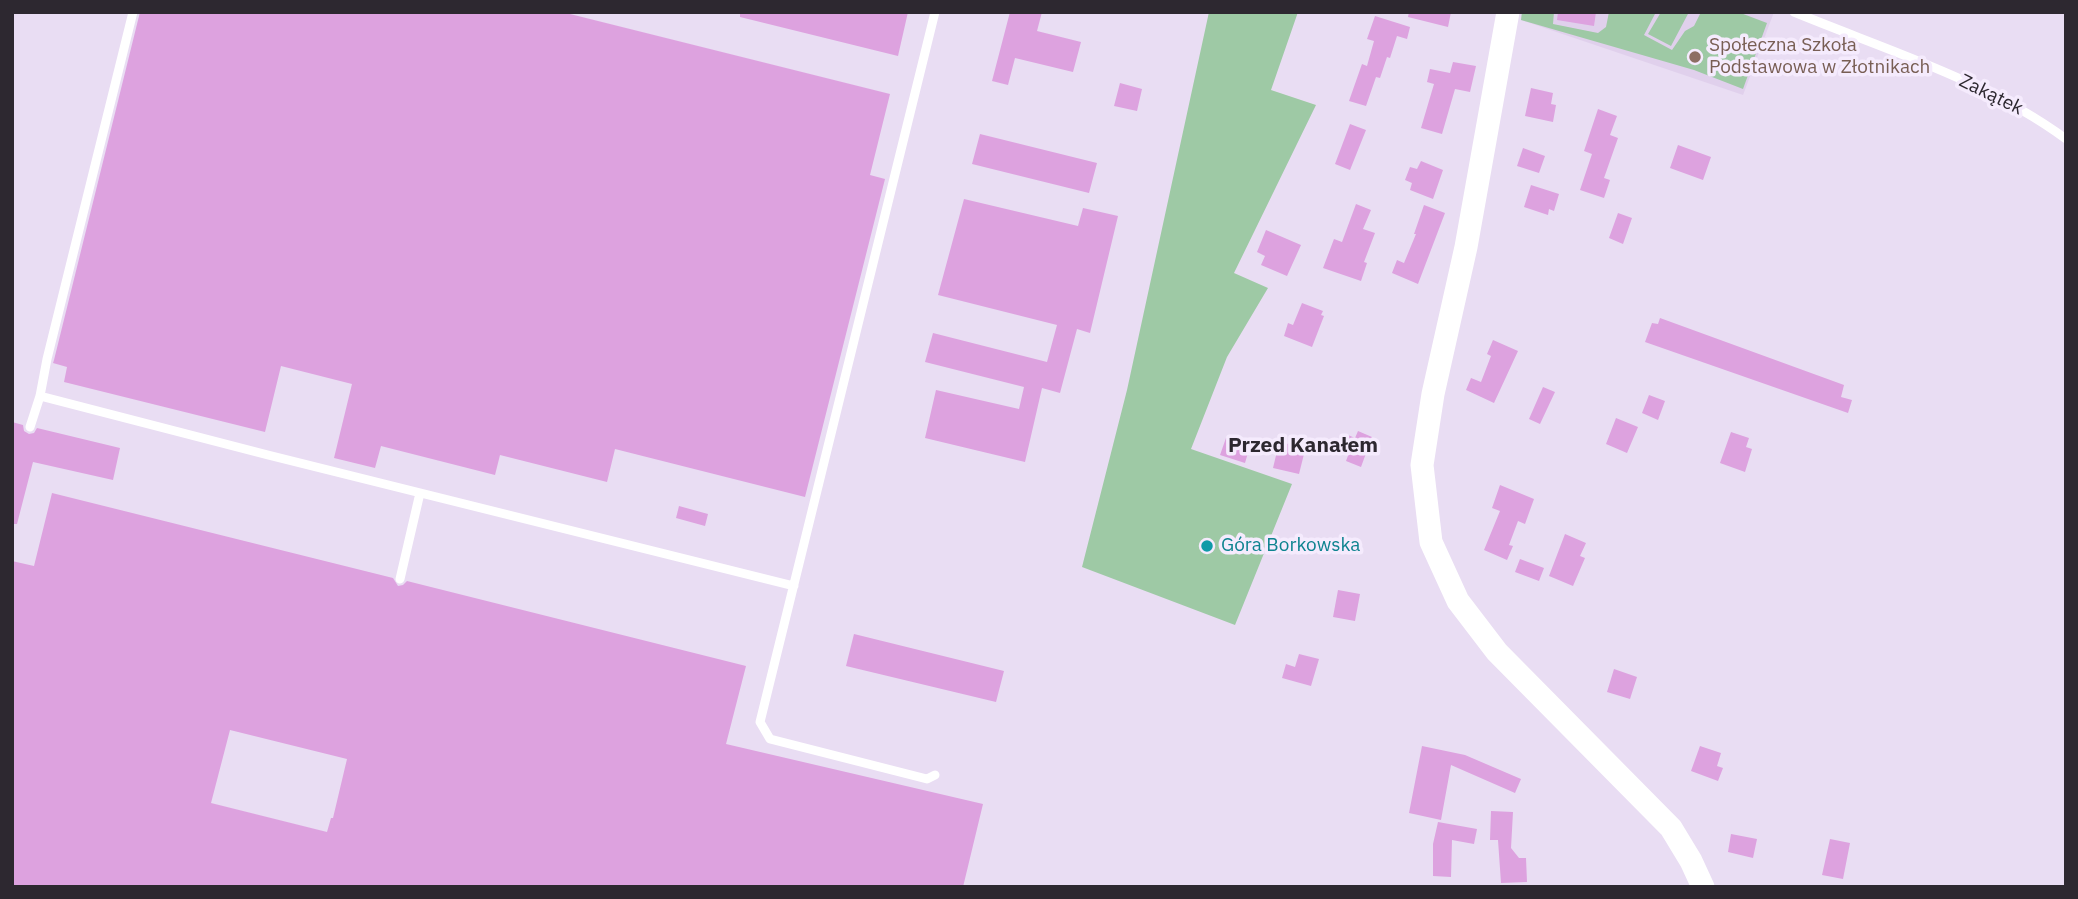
<!DOCTYPE html>
<html>
<head>
<meta charset="utf-8">
<style>
  body { margin:0 }
  #map { position:relative; width:2078px; height:899px; overflow:hidden; background:#e9ddf3; font-family:"IBM Plex Sans",sans-serif }
  canvas { display:block }
  .frame { position:absolute; inset:0; border:14px solid #2d2830; pointer-events:none }
</style>
</head>
<body>
<div id="map">
<canvas width="2078" height="899"></canvas>
<div class="frame"></div>
</div>
<script>
const c = document.querySelector('canvas').getContext('2d');
c.lineJoin = 'round';
function paint(path, color) {
  c.fillStyle = color;
  c.fill(path, 'evenodd');
}
function stroke(path, color, width, dash) {
  c.strokeStyle = color;
  c.lineWidth = width;
  c.lineCap = dash ? 'butt' : 'round';
  c.setLineDash(dash || []);
  c.stroke(path);
}
function drawText(font, color, halo, rows, align = 'center') {
  c.font = font + ' "IBM Plex Sans",sans-serif';
  c.lineWidth = 7;
  c.setLineDash([]);
  c.textBaseline = 'middle';
  c.strokeStyle = halo;
  c.fillStyle = color;
  for (const [text, x, y, turn = 0] of rows) {
    c.save();
    c.translate(x, y);
    c.rotate((+turn || 0) * Math.PI / 180);
    c.textAlign = isNaN(turn) ? turn : align;
    if (halo) c.strokeText(text, 0, 0);
    c.fillText(text, 0, 0);
    c.restore();
  }
}
paint(new Path2D(`
  M1522,12H1774L1743,95L1521,20Z`), '#e0d0ec');
paint(new Path2D(`
  M1209,12H1298L1271,90L1316,105L1234,273L1268,288L1227,357L1191,449L1292,484L1235,625L1082,567L1127,390Z
  M1522,12H1554L1553,24L1598,33L1606,27L1609,12H1656L1644,35L1672,50L1685,31L1694,26L1701,12H1738L1767,23L1743,89L1694,70L1521,20Z
  M1661,12H1689L1671,46L1648,34Z`), '#9ec9a5');
paint(new Path2D(`
  M140,12H562L890,94L870,175L885,179L805,497L615,449L607,482L500,455L495,475L381,446L375,468L334,458L352,384L281,366L265,432L64,382L67,367L53,363L54,360Z
  M740,12H908L898,56L740,17Z
  M1010,12H1042L1037,31L1081,42L1073,72L1015,58L1008,85L992,81Z
  M1409,12H1451L1448,27L1408,17Z
  M1558,12H1596L1594,26L1557,20Z
  M1375,16L1410,27L1407,39L1397,36L1390,58L1387,57L1380,78L1376,77L1366,106L1349,101L1362,64L1367,66L1374,41L1367,39Z
  M1453,62L1476,66L1470,92L1455,89L1442,134L1421,128L1434,84L1427,82L1430,69L1450,73Z
  M1120,83L1142,89L1137,111L1114,106Z
  M1531,88L1553,93L1551,104L1556,105L1553,122L1525,116Z
  M1598,109L1617,116L1610,135L1618,138L1604,178L1610,180L1604,198L1580,190L1592,154L1584,151Z
  M1350,124L1366,130L1350,170L1335,164Z
  M980,134L1097,163L1089,193L972,164Z
  M1678,145L1711,157L1703,180L1670,168Z
  M1523,148L1545,156L1539,173L1517,166Z
  M1421,161L1443,170L1433,199L1410,190L1412,183L1405,180L1410,167L1417,169Z
  M1531,185L1559,194L1554,211L1549,209L1548,215L1524,207Z
  M964,199L1078,226L1083,208L1118,216L1090,333L1077,329L1060,393L1042,388L1025,462L925,438L936,390L1019,409L1024,387L925,362L933,333L1047,362L1057,325L938,295Z
  M1356,204L1371,210L1363,229L1375,233L1364,262L1367,263L1361,281L1323,268L1334,239L1342,242Z
  M1424,205L1445,213L1418,284L1392,273L1397,260L1404,263L1416,234H1414Z
  M1618,213L1632,218L1623,244L1609,238Z
  M1266,230L1301,245L1287,276L1261,265L1265,256L1257,252Z
  M1302,303L1323,311L1321,315L1324,316L1312,347L1284,336L1288,323L1293,325Z
  M1660,318L1844,385L1841,397L1852,400L1848,413L1645,342L1652,323L1658,324Z
  M1493,340L1518,351L1494,403L1466,390L1471,378L1481,382L1491,356L1487,354Z
  M1543,387L1555,392L1540,424L1529,419Z
  M1649,395L1665,401L1658,420L1642,413Z
  M1616,418L1638,427L1627,453L1606,444Z
  M12,422L23,425L24,431L29,434L34,433L37,428L120,448L113,480L33,462L17,524H12Z
  M1358,431L1372,437L1361,467L1346,461L1349,453L1342,450L1348,435L1355,438Z
  M1731,432L1749,438L1746,447L1752,449L1745,472L1720,463Z
  M1226,438L1250,446L1245,463L1220,455Z
  M1290,443L1295,444L1304,454L1299,474L1273,468L1278,447Z
  M1500,485L1534,499L1525,524L1518,521L1509,545L1513,546L1507,560L1484,550L1500,511L1492,508Z
  M52,493L393,578L398,586L403,585L407,581L746,666L726,744L983,804L963,887H12V561L34,566ZM230,730L347,759L333,818H331L327,832L211,803Z
  M679,506L708,514L705,526L676,518Z
  M1565,534L1586,543L1580,556L1585,558L1573,586L1549,576Z
  M1520,559L1544,568L1539,581L1515,572Z
  M1338,590L1360,594L1355,621L1333,617Z
  M854,634L1004,671L996,702L846,666Z
  M1299,654L1319,659L1311,686L1282,678L1286,664L1295,667Z
  M1614,669L1637,677L1630,699L1607,692Z
  M1422,746L1465,755L1521,779L1515,793L1451,765L1441,820L1409,813Z
  M1700,746L1721,753L1717,766L1723,768L1718,781L1691,771Z
  M1491,811L1513,812L1511,848L1519,858H1526L1527,882L1501,883L1498,840H1490Z
  M1438,822L1477,829L1474,844L1452,840L1451,877L1433,876V844Z
  M1731,834L1757,839L1753,858L1728,852Z
  M1830,839L1850,843L1843,879L1822,875Z`), '#dda2df');
stroke(new Path2D(`
  M1794,12C1886,50 1986,80 2066,139
  M40,396L268,455L794,586
  M30,427L40,396L47,359L133,12
  M400,579L420,493
  M935,775L927,779L770,739L760,722L935,12`), '#fff', 9);
stroke(new Path2D(`
  M1508,12L1466,247L1433,394L1422,465L1431,542L1458,601L1497,652L1671,828L1691,861L1703,887`), '#fff', 23);
for (const [x, y, r, color] of [
  [1695,57,7,"#8d6e63"],
  [1207,546,7,"#0f9aa8"]
]) {
  const dot = new Path2D();
  dot.arc(x, y, r, 0, 2 * Math.PI);
  c.fillStyle = color;
  c.fill(dot);
  stroke(dot, '#f5ebfd', 2.5);
}
drawText('19px', '#785e54', '#f5ebfd', [
  ["Społeczna Szkoła",1709,46],
  ["Podstawowa w Złotnikach",1709,68]
], 'left');
drawText('19px', '#2d2830', '#f5ebfd', [
  ["Zakątek",1991,95,26]
]);
drawText('19px', '#0d838f', '#f5ebfd', [
  ["Góra Borkowska",1221,546]
], 'left');
drawText('bold 21px', '#2d2830', '#f5ebfd', [
  ["Przed Kanałem",1303,446]
]);
</script>
</body>
</html>
